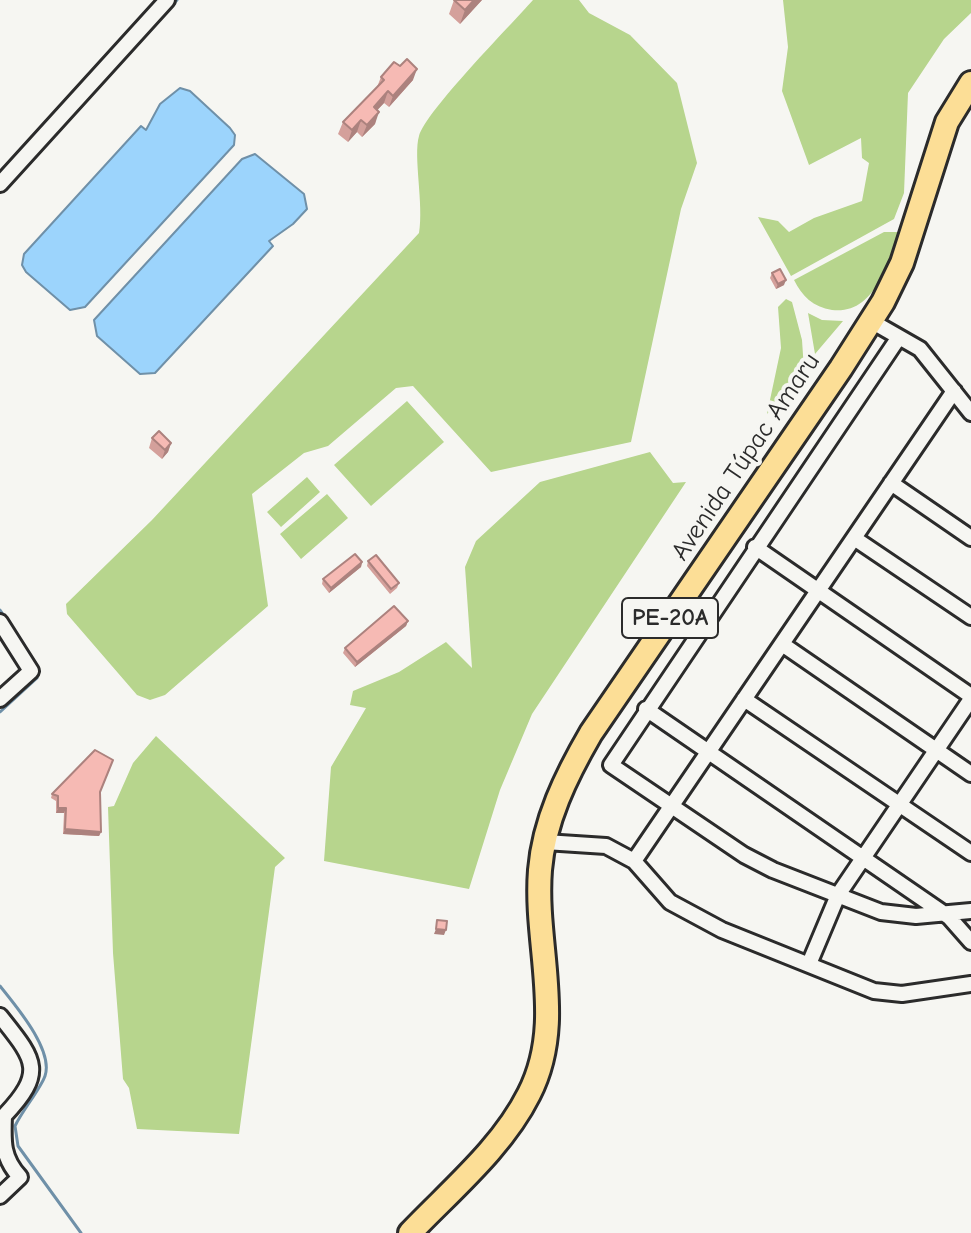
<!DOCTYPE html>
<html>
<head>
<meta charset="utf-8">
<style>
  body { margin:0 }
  canvas { display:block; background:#f6f6f2 }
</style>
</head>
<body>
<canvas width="971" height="1233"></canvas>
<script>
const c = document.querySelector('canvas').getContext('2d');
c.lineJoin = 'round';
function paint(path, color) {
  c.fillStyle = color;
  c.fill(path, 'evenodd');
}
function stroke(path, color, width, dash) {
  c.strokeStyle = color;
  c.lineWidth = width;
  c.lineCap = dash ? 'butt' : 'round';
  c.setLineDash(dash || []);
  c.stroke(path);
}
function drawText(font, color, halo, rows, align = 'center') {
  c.font = font + ' "Comic Neue",sans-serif';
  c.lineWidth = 8;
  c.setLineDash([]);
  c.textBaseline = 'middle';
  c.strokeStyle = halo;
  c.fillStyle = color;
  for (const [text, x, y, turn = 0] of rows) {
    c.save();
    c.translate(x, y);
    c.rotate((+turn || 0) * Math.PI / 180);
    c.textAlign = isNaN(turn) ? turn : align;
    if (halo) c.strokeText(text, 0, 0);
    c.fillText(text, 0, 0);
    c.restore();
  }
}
paint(new Path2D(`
  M533,0H579L589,13L630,35L677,83L697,163L681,209L631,442L491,472L413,386L396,388L328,446L304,453L252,494L268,606L165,695L150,700L137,695L67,614L66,604L152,520L419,233C424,205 413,156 419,136C426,111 511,25 533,0Z
  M783,0H971V13L944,39L908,93L904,193L894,219L791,276L758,217L778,221L789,232L814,218L862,201L869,163L862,158L861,138L809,165L782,91L788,47Z
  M884,232H901C887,263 875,315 832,310C813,307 802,296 794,280Z
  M786,299L792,302L802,340L804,370L767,414L781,348L778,307Z
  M808,313L822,320L843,321L815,354Z
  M407,401L444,442L371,506L334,465Z
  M650,452L673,483L686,482L532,714L500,790L469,889L324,861L331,767L366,708L350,705L353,691L399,672L446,642L472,668L465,567L476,541L540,482Z
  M307,477L320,492L281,527L267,512Z
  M327,494L348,518L301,559L280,534Z
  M156,736L285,858L275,867L239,1134L137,1129L129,1088L123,1079L113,953L108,807L114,806L133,763Z`), '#b7d58d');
const water = new Path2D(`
  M180,88L190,91L230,128L235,135L234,145L85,307L70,310L26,272L22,265L24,254L141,126L146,130L160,104Z
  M255,154L304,194L307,209L293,224L269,241L273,246L155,373L140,374L97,336L94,320L242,159Z`);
paint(water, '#9cd4fc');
stroke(water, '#6f90a8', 2);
stroke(new Path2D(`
  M134,47L177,0
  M0,610L38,667L37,678L0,712
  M0,986C15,1005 54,1050 45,1076C41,1088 22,1111 15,1126L18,1146L81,1233`), '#6f90a8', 3);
const minor = new Path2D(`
  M0,184L167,0
  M871,321L920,349L971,413
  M899,337L611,765L744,855L773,870L881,912L916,916L971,911
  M891,483L971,538
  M854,538L971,617
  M755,547L971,696
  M0,622L31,671L0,699
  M782,644L971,774
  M744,699L971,853
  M646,709L949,917L971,942
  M545,842L606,846L634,861L670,902L722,930L874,991L902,994L971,984
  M634,861L954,391
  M809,964L838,895L971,699
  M0,1016C34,1059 47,1071 4,1116C3,1141 2,1158 20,1177L0,1196`);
const trunk = new Path2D(`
  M410,1233C451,1190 502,1148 529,1094C566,1022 534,946 540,870C544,821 566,776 591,733L841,368L883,302L902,263L947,122L971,83`);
stroke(minor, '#2b2b2b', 20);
stroke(trunk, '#2b2b2b', 28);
stroke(minor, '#f6f6f2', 14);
stroke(trunk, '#fcde96', 22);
paint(new Path2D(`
  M454,0H482L460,24L449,14Z
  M381,77L413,80L389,107L384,103L377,110L375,124L362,137L357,132L348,142L338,134L343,122L377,87Z
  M772,273L784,285L776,289L770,278Z
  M152,438L171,443L168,452L162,459L149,448Z
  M368,561L399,583L397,588L390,594L367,566Z
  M362,562L361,567L329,593L322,584L323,579Z
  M408,621L406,626L355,667L343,653L345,648Z
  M100,793L101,832L99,836L63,834L64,813H56V801L51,798L52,794Z`), '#d4a09b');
paint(new Path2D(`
  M474,0H482L460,24L465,10Z
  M417,69L413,80L389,107L393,96Z
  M388,91L384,103L369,119L374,107Z
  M379,112L375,124L362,137L367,125Z
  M361,120L357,132L348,142L352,130Z
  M786,280L784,285L776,289L778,284Z
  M171,443L168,452L162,459L165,450Z
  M362,562L361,567L329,593L331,588Z
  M408,621L406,626L355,667L357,662Z
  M58,808H66L64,813H56Z
  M65,829L101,832L99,836L63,834Z
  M436,929L446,930L444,935L434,934Z`), '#ac827e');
const building = new Path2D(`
  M454,0H474L465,10Z
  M407,59L417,69L393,96L388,91L374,107L379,112L367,125L361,120L352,130L343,122L384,80L381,77L394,62L400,66Z
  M780,269L786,280L778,284L772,273Z
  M159,431L171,443L165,450L152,438Z
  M355,554L362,562L331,588L323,579Z
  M376,555L399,583L391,589L368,561Z
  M394,606L408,621L357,662L345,648Z
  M95,750L113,760L100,792L101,832L65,829L66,808H58V796L52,794Z
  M437,920L447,921L446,930L436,929Z`);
paint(building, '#f6bab4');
stroke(building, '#ac827e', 2);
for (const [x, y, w] of [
  [670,618,96]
]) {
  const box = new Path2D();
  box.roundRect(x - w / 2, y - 20, w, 40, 6);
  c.fillStyle = '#f6f6f2';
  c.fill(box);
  stroke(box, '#2b2b2b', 2);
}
drawText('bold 24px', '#2b2b2b', null, [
  ["PE-20A",670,618]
]);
drawText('26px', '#2b2b2b', '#f6f6f2', [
  ["Avenida Túpac Amaru",746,457,-56]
]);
</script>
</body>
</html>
